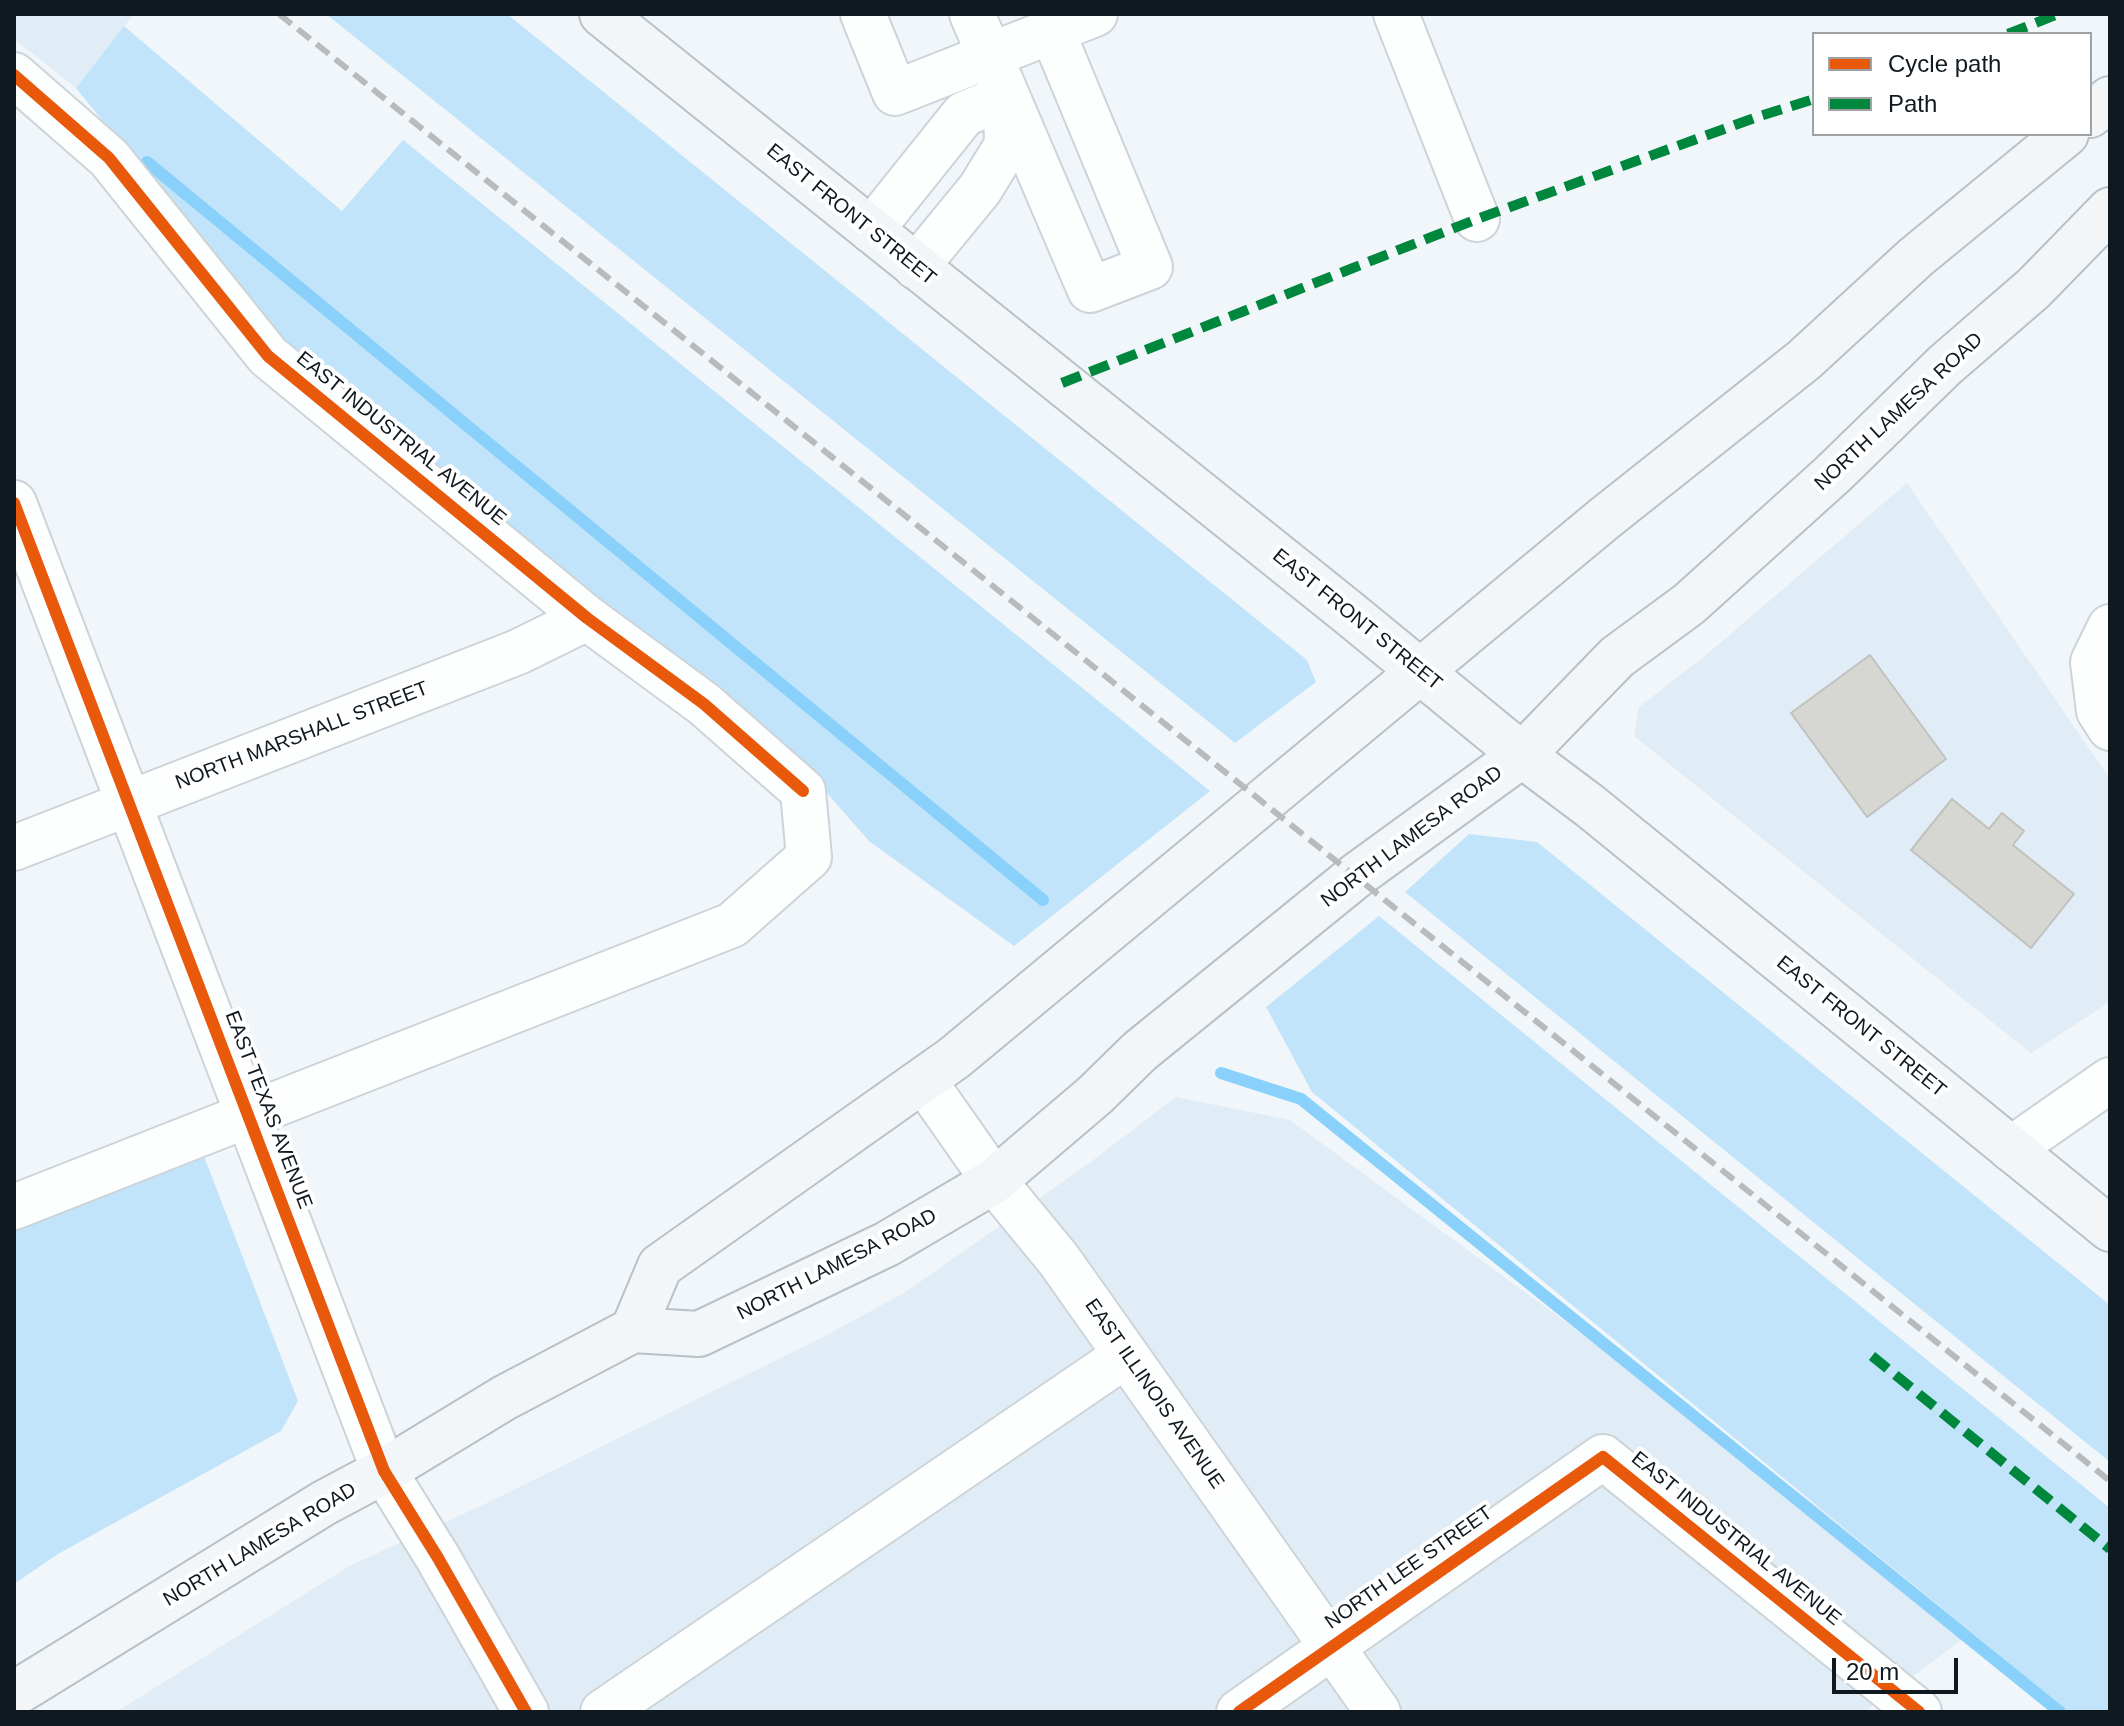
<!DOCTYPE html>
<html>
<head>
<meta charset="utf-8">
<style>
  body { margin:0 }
  #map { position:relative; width:2124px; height:1726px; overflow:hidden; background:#f1f6fa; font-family:Helvetica,sans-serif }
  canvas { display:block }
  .frame { position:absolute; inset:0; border:16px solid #10191f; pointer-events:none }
  .legend { position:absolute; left:1812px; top:32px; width:280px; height:104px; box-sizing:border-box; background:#fff; border:2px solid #9fa3a5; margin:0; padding:10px 14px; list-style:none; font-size:24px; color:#10191f }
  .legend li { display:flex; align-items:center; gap:16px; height:40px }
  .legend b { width:40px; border:2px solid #9fa3a5 }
  .scale { position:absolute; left:1832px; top:1658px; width:126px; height:36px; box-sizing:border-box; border:4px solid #10191f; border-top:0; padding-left:10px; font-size:24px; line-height:28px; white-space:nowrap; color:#10191f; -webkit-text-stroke:6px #fff; paint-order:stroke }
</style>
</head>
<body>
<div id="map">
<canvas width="2124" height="1726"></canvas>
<div class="frame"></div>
<ul class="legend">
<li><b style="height:10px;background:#e8590c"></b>Cycle path</li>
<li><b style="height:10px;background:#00873e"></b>Path</li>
</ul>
<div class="scale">20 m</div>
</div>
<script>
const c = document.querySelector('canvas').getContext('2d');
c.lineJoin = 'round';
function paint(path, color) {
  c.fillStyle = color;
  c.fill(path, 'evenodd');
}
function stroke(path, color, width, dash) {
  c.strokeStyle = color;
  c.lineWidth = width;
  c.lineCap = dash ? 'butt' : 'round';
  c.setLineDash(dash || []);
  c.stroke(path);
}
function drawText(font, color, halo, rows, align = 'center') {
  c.font = font + ' Helvetica,sans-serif';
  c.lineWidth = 8;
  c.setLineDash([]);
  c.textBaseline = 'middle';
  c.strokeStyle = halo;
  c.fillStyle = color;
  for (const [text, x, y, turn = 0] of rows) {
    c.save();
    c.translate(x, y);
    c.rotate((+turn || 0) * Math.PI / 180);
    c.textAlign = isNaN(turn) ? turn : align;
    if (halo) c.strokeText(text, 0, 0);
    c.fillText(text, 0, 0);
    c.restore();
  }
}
paint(new Path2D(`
  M14,14H134L76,88L14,39Z
  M1907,483L2110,779V1002L2031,1053L1634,736L1639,707L1706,655Z
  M1176,1097L1290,1120L1981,1626L1864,1712H116L351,1565L485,1504L821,1338L904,1293L1088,1164Z`), '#e0edf6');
paint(new Path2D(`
  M326,14H507L1307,660L1316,682L1235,743Z
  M124,26L342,211L403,140L1210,791L1014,946L869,841L813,777L593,593L279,338L76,88Z
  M1469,834L1537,842L2110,1305V1462L1405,892Z
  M1379,916L2110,1508V1712H2069L1312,1092L1266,1007Z
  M202,1151L298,1401L281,1431L58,1554L14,1584V1226Z`), '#c2e4fa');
stroke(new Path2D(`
  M147,162L1043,900
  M1221,1073L1301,1099L2060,1712`), '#89d1fb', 12);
const building = new Path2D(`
  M1870,655L1946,759L1867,817L1791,713Z
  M1952,799L1989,829L2002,813L2024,831L2013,845L2074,894L2031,948L1911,850Z`);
paint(building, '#d6d6d3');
stroke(building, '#c1c1be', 2);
const minor = new Path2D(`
  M863,14L895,93L1095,14
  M972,14L1090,290L1150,267L1052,31
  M1396,14L1477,219
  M14,75L109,158L268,356L587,618L704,704L803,791L809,857L732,925L14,1207
  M871,230L964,114L1005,97
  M916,267L980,189L1007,145L1006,103
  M14,503L384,1471L438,1558L526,1712
  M2110,627L2093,662L2099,711L2110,728
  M14,848L518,652L587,618
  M924,1081L994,1181L1059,1260L1378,1712
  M2011,1149L2110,1080
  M603,1712L1126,1355
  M1239,1712L1603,1457L1919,1712`);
const major = new Path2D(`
  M602,14L1349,613L1522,755L1590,806L2110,1229
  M2090,115L2110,99
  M633,1330L660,1266L954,1058L1605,518L1804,360L1916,257L2066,134
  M14,1694L324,1503L384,1471L504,1398L633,1330L699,1334L887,1244L994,1181L1095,1095L1140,1051L1357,875L1522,755L1617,657L1689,604L1833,474L1945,365L2034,288L2110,210`);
stroke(minor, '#cdd4d9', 48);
stroke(major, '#b9c1c6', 48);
stroke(minor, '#fdfefe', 44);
stroke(major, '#f2f6f8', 44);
stroke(new Path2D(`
  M279,14L2110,1481`), '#b8babb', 6, [16, 8]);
stroke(new Path2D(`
  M2008,34L2058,14
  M1062,383L1477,219L1757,117L1814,99
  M1872,1356L2110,1549`), '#00873e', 10, [20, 10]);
stroke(new Path2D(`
  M14,75L109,158L268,356L587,618L704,704L803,791
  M14,503L384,1471L438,1558L526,1712
  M1239,1712L1603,1457L1919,1712`), '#e8590c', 12);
drawText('20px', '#10191f', '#fff', [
  ["EAST FRONT STREET",851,215,39],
  ["NORTH LAMESA ROAD",1899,412,-43],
  ["EAST INDUSTRIAL AVENUE",401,439,39],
  ["EAST FRONT STREET",1357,620,39],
  ["NORTH MARSHALL STREET",302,736,-21],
  ["NORTH LAMESA ROAD",1412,837,-37],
  ["EAST FRONT STREET",1861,1027,39],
  ["EAST TEXAS AVENUE",268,1110,69],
  ["NORTH LAMESA ROAD",837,1265,-27],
  ["EAST ILLINOIS AVENUE",1154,1394,55],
  ["EAST INDUSTRIAL AVENUE",1736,1539,39],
  ["NORTH LAMESA ROAD",260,1545,-31],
  ["NORTH LEE STREET",1409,1568,-35]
]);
</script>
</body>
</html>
